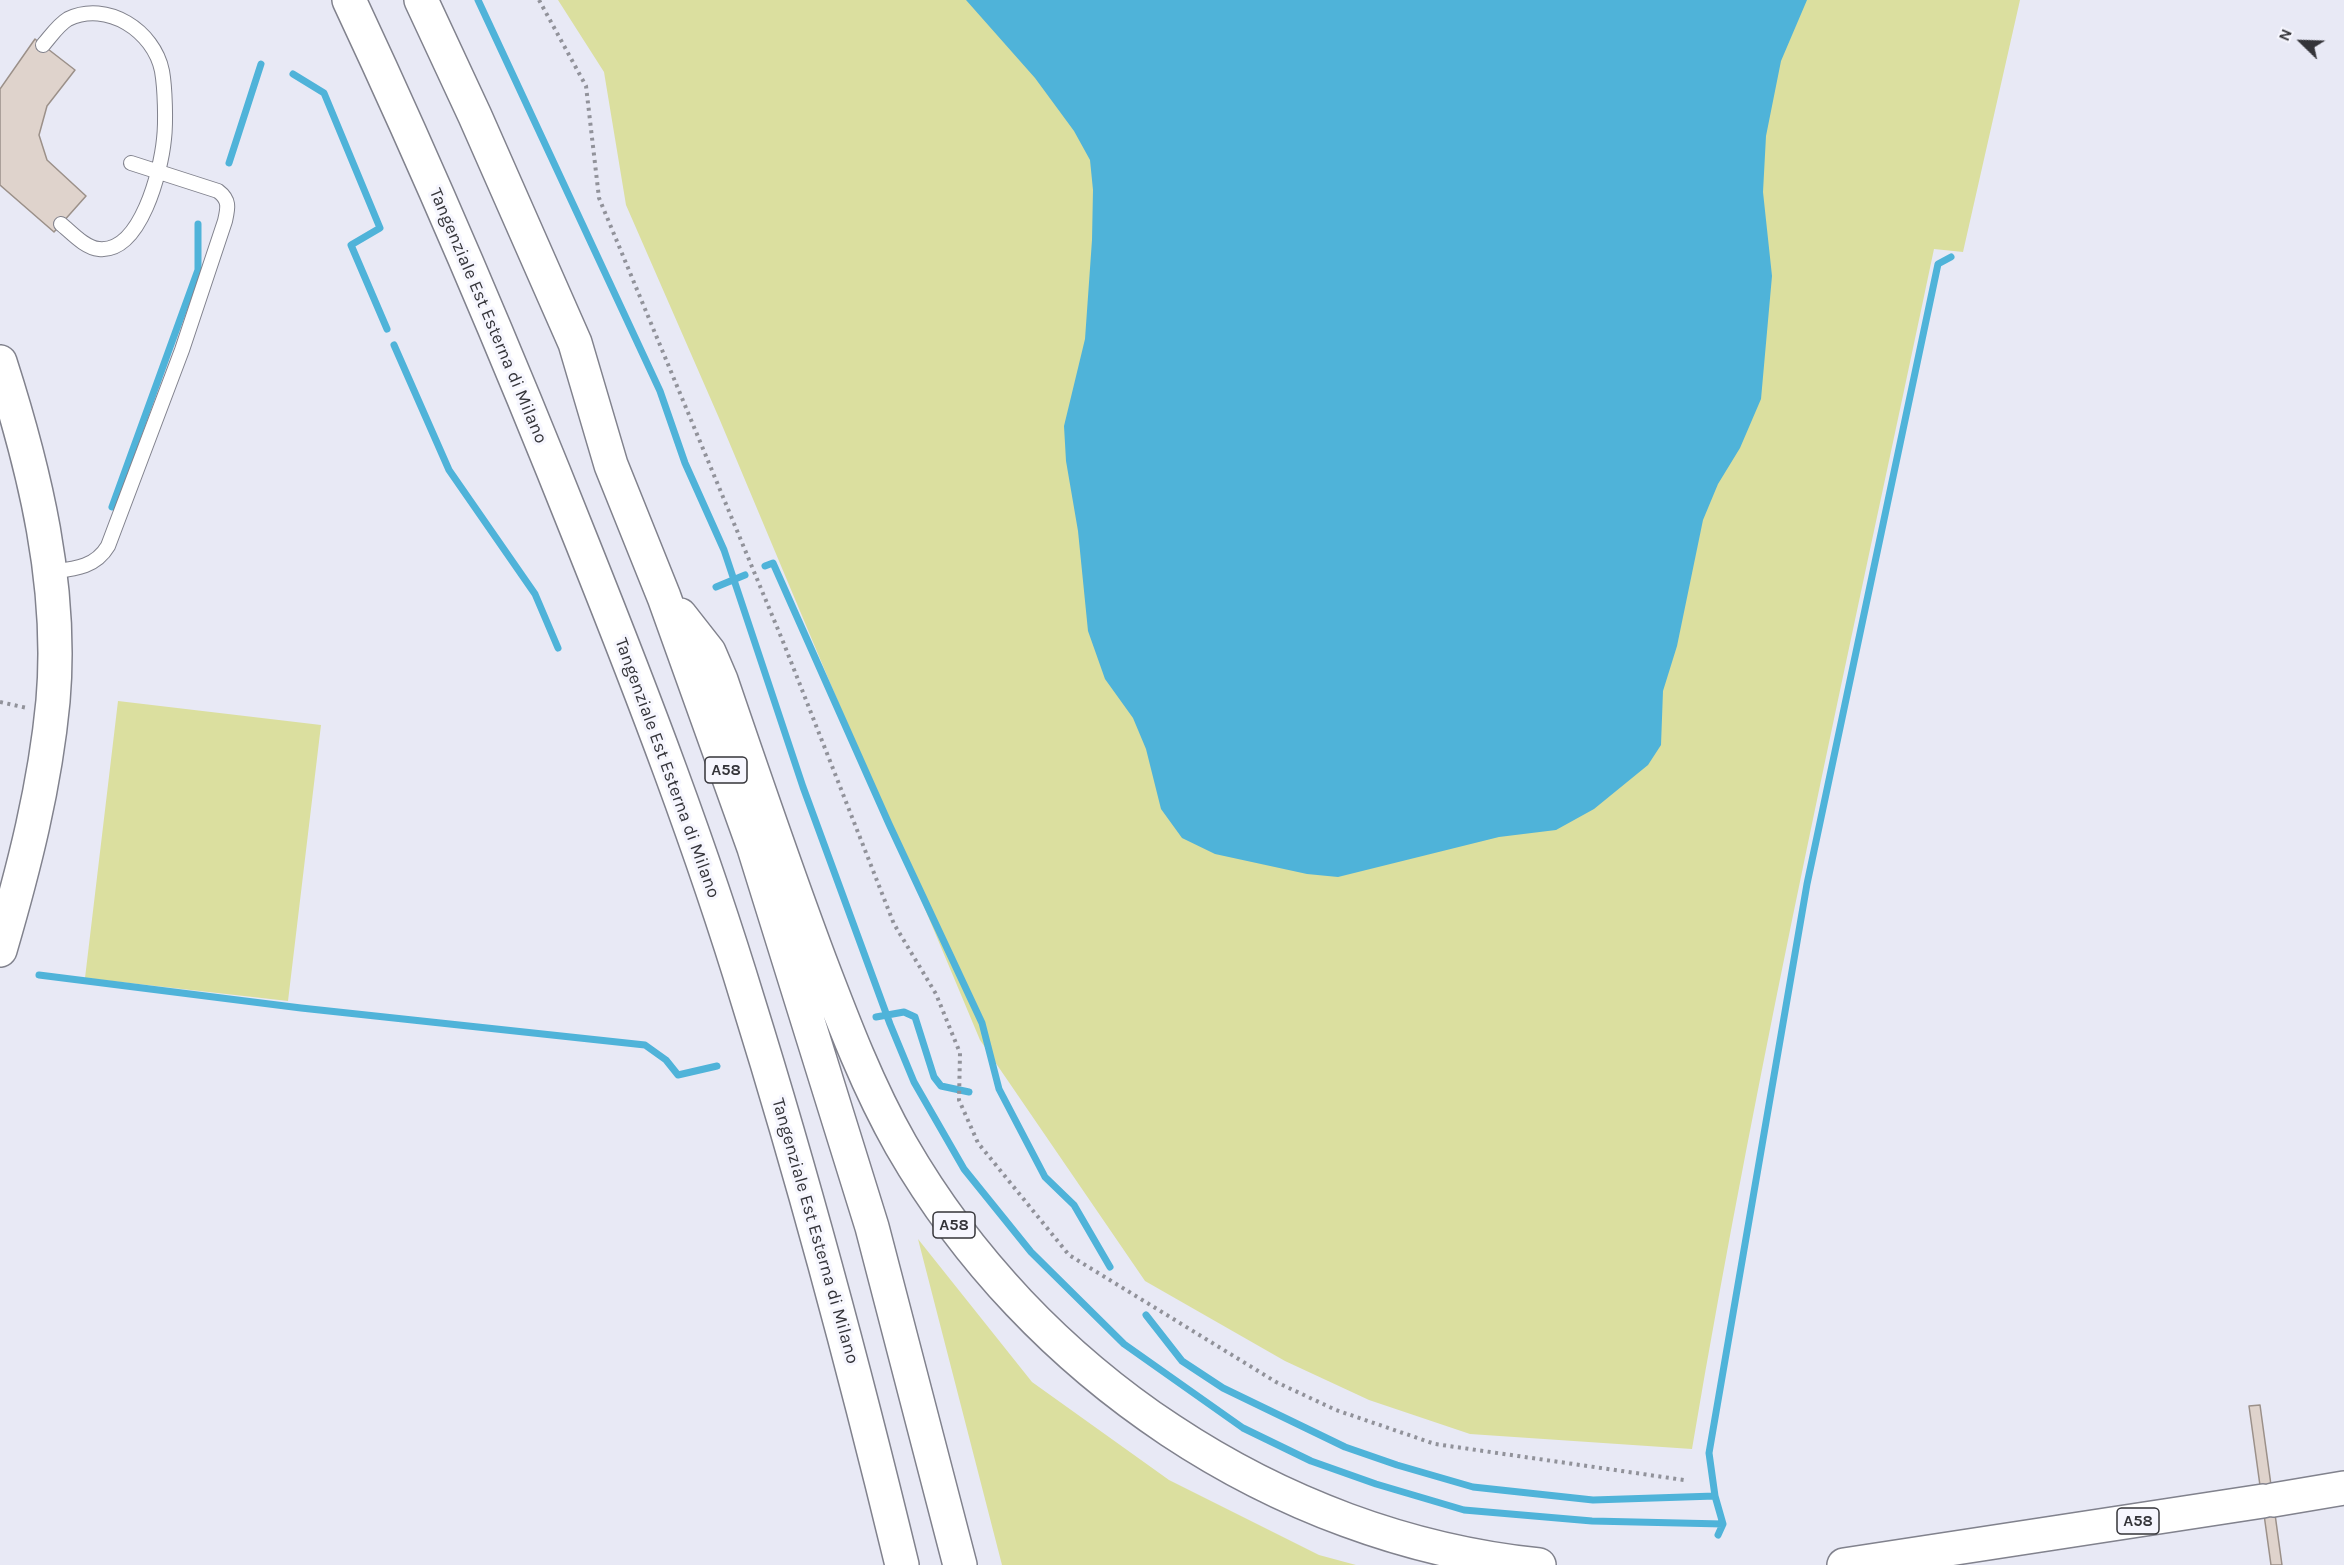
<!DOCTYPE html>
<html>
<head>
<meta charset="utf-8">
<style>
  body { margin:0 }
  #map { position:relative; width:2344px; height:1565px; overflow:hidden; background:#e8e9f5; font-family:Karla,sans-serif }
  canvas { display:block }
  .north { position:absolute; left:2272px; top:12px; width:60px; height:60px; -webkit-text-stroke:4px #f6f6fe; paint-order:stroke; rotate:293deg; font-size:16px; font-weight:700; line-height:24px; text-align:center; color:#343439 }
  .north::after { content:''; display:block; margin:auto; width:21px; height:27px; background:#343439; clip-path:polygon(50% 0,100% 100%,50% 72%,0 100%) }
</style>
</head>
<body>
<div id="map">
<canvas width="2344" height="1565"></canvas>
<div class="north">N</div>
</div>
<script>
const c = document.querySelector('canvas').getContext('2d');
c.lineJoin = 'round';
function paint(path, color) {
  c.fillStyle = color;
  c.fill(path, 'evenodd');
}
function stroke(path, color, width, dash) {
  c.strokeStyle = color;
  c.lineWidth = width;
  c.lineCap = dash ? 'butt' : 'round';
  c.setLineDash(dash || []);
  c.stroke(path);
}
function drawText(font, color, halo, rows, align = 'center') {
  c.font = font + ' Karla,sans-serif';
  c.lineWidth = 6;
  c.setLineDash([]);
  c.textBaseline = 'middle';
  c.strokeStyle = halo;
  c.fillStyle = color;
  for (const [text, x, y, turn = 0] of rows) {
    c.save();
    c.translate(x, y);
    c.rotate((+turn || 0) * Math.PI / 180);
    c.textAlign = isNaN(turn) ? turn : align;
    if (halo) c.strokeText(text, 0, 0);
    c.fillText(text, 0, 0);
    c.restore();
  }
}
paint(new Path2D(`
  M558,0H2020L1963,252L1934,249C1850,648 1760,1047 1692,1449L1470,1434L1369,1400L1285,1361L1145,1281L980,1040L719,418L626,205L604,72Z
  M118,701L321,725L288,1001L85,978Z
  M918,1239L1032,1382L1169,1480L1319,1555L1356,1565H1002Z`), '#dbdf9f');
paint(new Path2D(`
  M966,0H1807L1781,61L1766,136L1763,192L1772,276L1761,399L1740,448L1718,484L1703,520L1677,646L1663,691L1661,745L1648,765L1594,809L1556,830L1499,837L1338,877L1307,874L1215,854L1182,838L1161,809L1146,749L1133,718L1105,679L1088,631L1078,531L1066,461L1064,426L1085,339L1092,240L1093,190L1090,160L1074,131L1035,78Z`), '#4fb3d9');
stroke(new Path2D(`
  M478,0L660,391L685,463L724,550L803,787L890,1024L914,1082L964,1169L1031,1252L1124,1344L1243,1428L1311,1461L1376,1484L1464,1510L1592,1521L1723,1524
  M293,74L324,93L380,228L351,245L387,329
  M229,163L261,64
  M394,345L449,470L535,594L558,648
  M112,507L198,270V224
  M765,566L773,563L889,824L982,1023L999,1089L1045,1177L1074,1205L1110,1267
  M716,587L745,575
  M39,975L301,1008L645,1045L666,1060L678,1075L717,1066
  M876,1017L904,1012L915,1017L934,1077L941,1086L969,1092
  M1146,1315L1182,1361L1223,1388L1345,1447L1397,1465L1473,1487L1593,1500L1715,1496
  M1718,1535L1723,1524L1715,1496L1709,1453L1807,884L1938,264L1951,257`), '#4fb3d9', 7);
const building = new Path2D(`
  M35,39L75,70L47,106L39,135L47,160L86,196L54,232L0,185V89Z
  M2260,1405L2282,1565H2271L2249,1406Z`);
paint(building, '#dfd3cc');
stroke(building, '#9b9089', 1.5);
const service = new Path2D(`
  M43,45C51,36 58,25 68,19C107,0 154,31 162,71C165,88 166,122 164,139C161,170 141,253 99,249C85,248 71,232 61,224
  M50,572C73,569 95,568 108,546L182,350L225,221C228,208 230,200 218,191L131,163`);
const tertiary = new Path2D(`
  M0,362C35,471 63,586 53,701C45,786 24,868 0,950`);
const motorway = new Path2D(`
  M349,0C433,179 510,361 583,545C643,695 701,846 748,1001C806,1187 856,1375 902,1565
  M421,0L475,116L575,343L611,465L664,597L754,848L872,1227L960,1565
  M680,615L709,652L721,680C753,774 785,868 820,961C844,1024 868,1087 901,1145C1032,1373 1276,1538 1539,1565
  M2273,1500L2344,1488
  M1844,1565L2263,1501`);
stroke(service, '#81828d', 16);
stroke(tertiary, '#81828d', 36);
stroke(motorway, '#81828d', 36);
stroke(new Path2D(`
  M539,0L586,86L599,198L784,644L894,924L936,994L960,1053L959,1100L978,1143L1069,1255L1276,1382L1336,1410L1435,1444L1684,1480
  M0,702L27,708`), '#91929a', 4, [3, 4.5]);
stroke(service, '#fff', 14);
stroke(tertiary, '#fff', 33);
stroke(motorway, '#fff', 33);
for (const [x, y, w] of [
  [726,770,42],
  [954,1225,42],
  [2138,1521,42]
]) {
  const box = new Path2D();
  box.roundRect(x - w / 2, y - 13, w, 26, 4.5);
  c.fillStyle = '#f6f6fe';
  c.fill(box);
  stroke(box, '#343439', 1.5);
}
drawText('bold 16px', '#343439', null, [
  ["A58",726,770],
  ["A58",954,1225],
  ["A58",2138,1521]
]);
drawText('18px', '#343439', '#f6f6fe', [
  ["Tangenziale Est Esterna di Milano",488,316,67],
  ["Tangenziale Est Esterna di Milano",667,768,70],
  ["Tangenziale Est Esterna di Milano",815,1231,74]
]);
</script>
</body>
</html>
